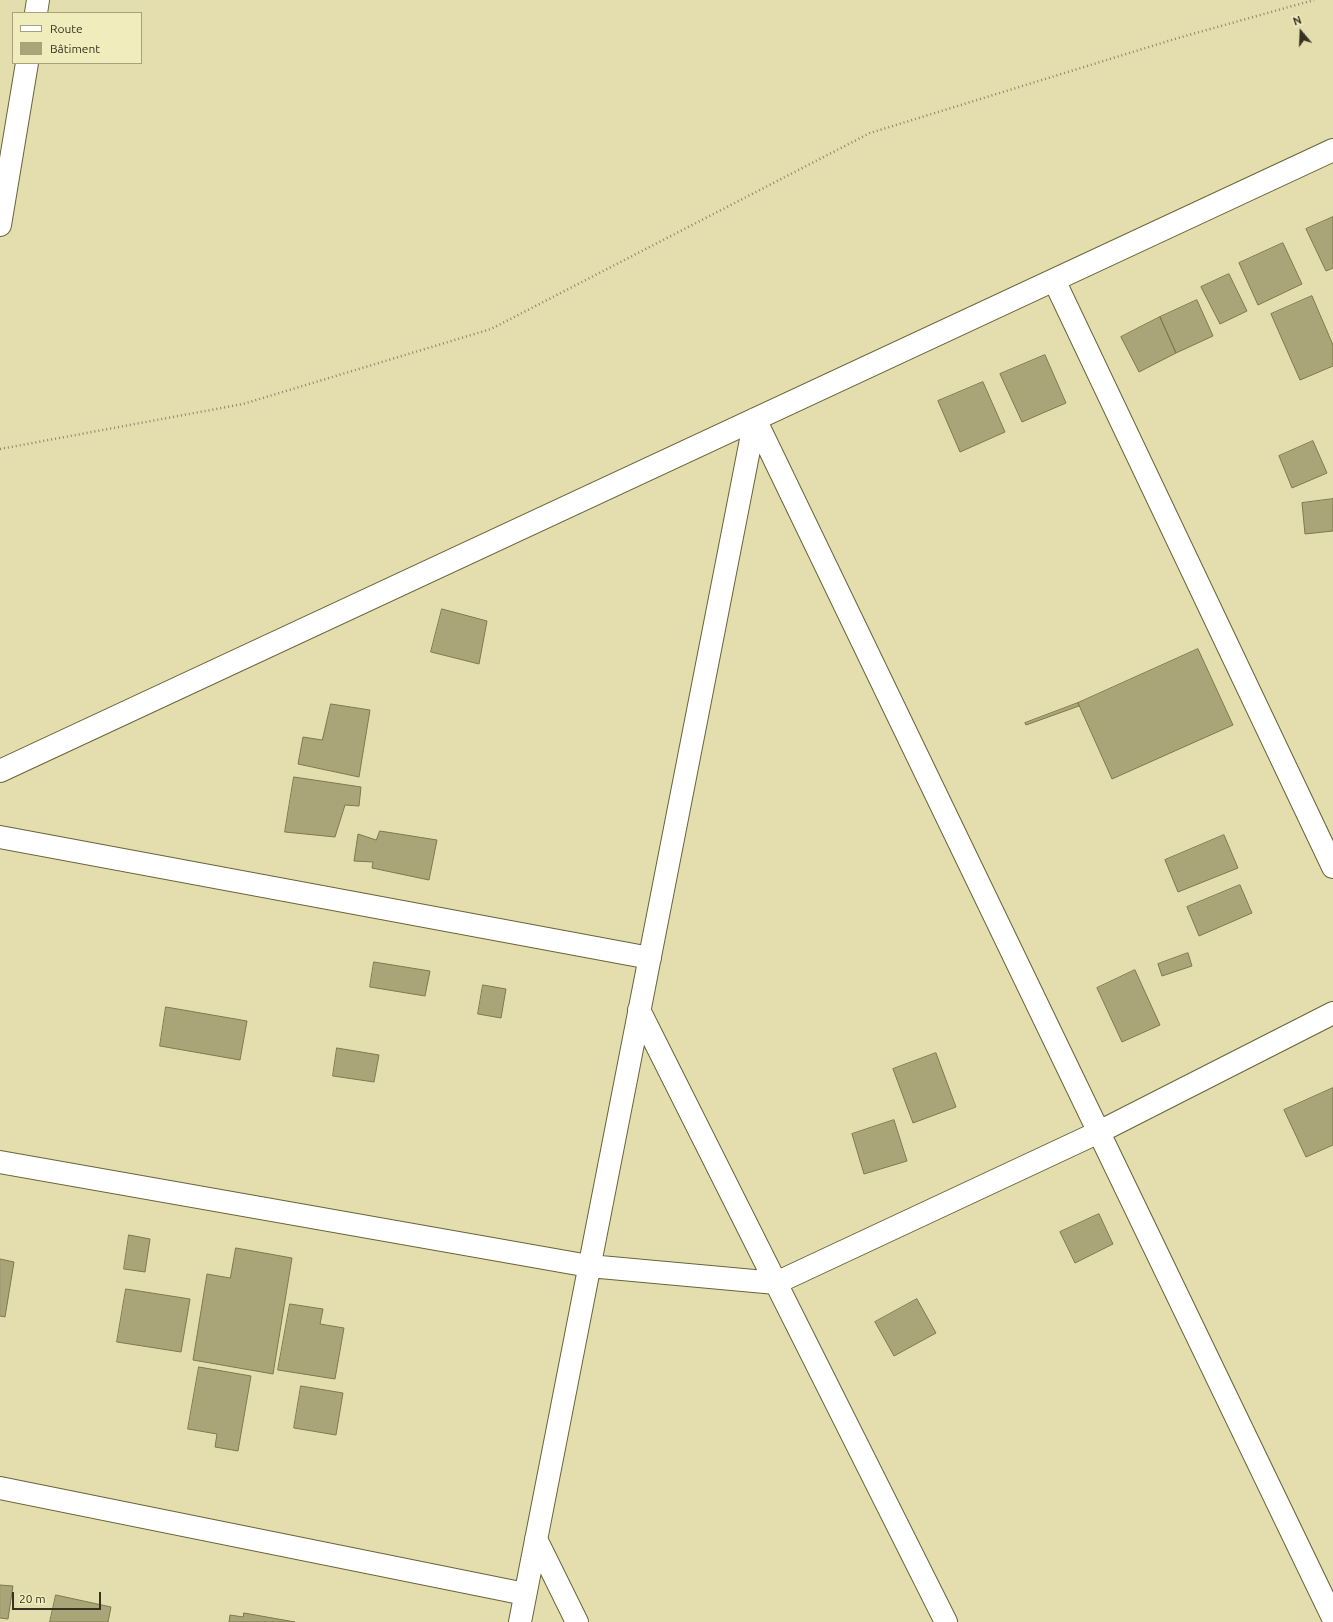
<!DOCTYPE html>
<html>
<head>
<meta charset="utf-8">
<style>
  body { margin:0 }
  #map { position:relative; width:1333px; height:1622px; overflow:hidden; background:#e4deaf; font-family:Ubuntu,sans-serif }
  canvas { display:block }
  .legend { position:absolute; left:12px; top:12px; width:130px; height:52px; box-sizing:border-box; background:#f1ecbc; border:1px solid #a6a27e; margin:0; padding:5px 7px; list-style:none; font-size:12px; color:#353320 }
  .legend li { display:flex; align-items:center; gap:8px; height:20px }
  .legend b { width:20px; border:1px solid #a6a27e }
  .north { position:absolute; left:1281px; top:12px; width:40px; height:40px; -webkit-text-stroke:3px #f1ecbc; paint-order:stroke; rotate:341deg; font-size:11px; font-weight:700; line-height:16px; text-align:center; color:#353320 }
  .north::after { content:''; display:block; margin:auto; width:14px; height:18px; background:#353320; clip-path:polygon(50% 0,100% 100%,50% 72%,0 100%) }
  .scale { position:absolute; left:12px; top:1592px; width:89px; height:18px; box-sizing:border-box; border:2px solid #353320; border-top:0; padding-left:5px; font-size:12px; line-height:14px; white-space:nowrap; color:#353320; -webkit-text-stroke:3px #f1ecbc; paint-order:stroke }
</style>
</head>
<body>
<div id="map">
<canvas width="1333" height="1622"></canvas>
<ul class="legend">
<li><b style="height:5px;background:#fff"></b>Route</li>
<li><b style="height:11px;background:#aaa578"></b>Bâtiment</li>
</ul>
<div class="north">N</div>
<div class="scale">20 m</div>
</div>
<script>
const c = document.querySelector('canvas').getContext('2d');
c.lineJoin = 'round';
function paint(path, color) {
  c.fillStyle = color;
  c.fill(path, 'evenodd');
}
function stroke(path, color, width, dash) {
  c.strokeStyle = color;
  c.lineWidth = width;
  c.lineCap = dash ? 'butt' : 'round';
  c.setLineDash(dash || []);
  c.stroke(path);
}
const building = new Path2D(`
  M1333,217V268L1326,271L1306,229Z
  M1283,243L1302,284L1258,305L1239,263Z
  M1229,274L1247,311L1220,324L1201,287Z
  M1312,296L1333,345V366L1300,380L1271,314Z
  M1197,300L1213,336L1176,353L1160,317Z
  M1160,317L1176,353L1139,372L1121,337Z
  M1045,355L1066,403L1022,422L1000,374Z
  M983,382L1005,432L960,452L938,401Z
  M1313,441L1327,473L1292,488L1279,456Z
  M1333,499V531L1305,534L1302,503Z
  M442,609L487,621L479,664L431,652Z
  M1198,649L1233,725L1112,779L1078,703Z
  M1078,703L1079,706L1026,725L1025,723Z
  M331,704L370,710L359,777L298,764L303,737L322,740Z
  M294,777L361,787L359,806L345,805L335,837L285,832Z
  M380,831L437,840L429,880L372,868L373,862L354,861L358,834L376,840Z
  M1224,835L1238,868L1178,892L1165,860Z
  M1240,885L1252,913L1199,936L1187,907Z
  M1188,953L1192,966L1162,976L1158,964Z
  M374,962L430,971L425,996L370,987Z
  M1135,970L1160,1025L1122,1042L1097,988Z
  M483,985L506,989L501,1018L478,1014Z
  M166,1007L247,1021L240,1060L160,1046Z
  M337,1048L379,1055L374,1082L333,1076Z
  M936,1053L956,1107L913,1123L893,1069Z
  M1333,1088V1145L1306,1157L1284,1110Z
  M894,1120L907,1161L864,1174L852,1134Z
  M1099,1214L1113,1244L1075,1263L1060,1232Z
  M129,1235L150,1239L145,1272L124,1269Z
  M236,1248L292,1258L273,1374L193,1360L207,1274L230,1278Z
  M0,1259L14,1262L5,1317L0,1316Z
  M126,1289L190,1299L181,1352L117,1342Z
  M917,1299L936,1333L894,1356L875,1322Z
  M290,1304L323,1309L320,1324L344,1328L335,1379L278,1370Z
  M199,1367L251,1376L238,1451L215,1447L217,1434L188,1429Z
  M301,1386L343,1393L336,1435L294,1428Z
  M0,1585L13,1586L8,1619L0,1618Z
  M56,1595L111,1607L108,1622H50Z
  M244,1613L295,1622H229L230,1615L243,1617Z`);
paint(building, '#aaa578');
stroke(building, '#7e794d', 1);
const minor = new Path2D(`
  M36,13L38,0
  M0,225L27,63
  M1054,280L1333,867
  M755,419L1333,1618
  M0,771L1333,150
  M0,837L650,958
  M639,1010L946,1622
  M0,1162L589,1266L776,1283L1099,1132L1333,1013
  M0,1488L525,1594
  M536,1539L577,1622
  M520,1622L755,419`);
stroke(minor, '#696438', 24);
stroke(new Path2D(`
  M0,449L243,404L491,329L870,133L1178,38L1314,0`), '#8b8766', 2.5, [1, 3]);
stroke(minor, '#fff', 22);
</script>
</body>
</html>
